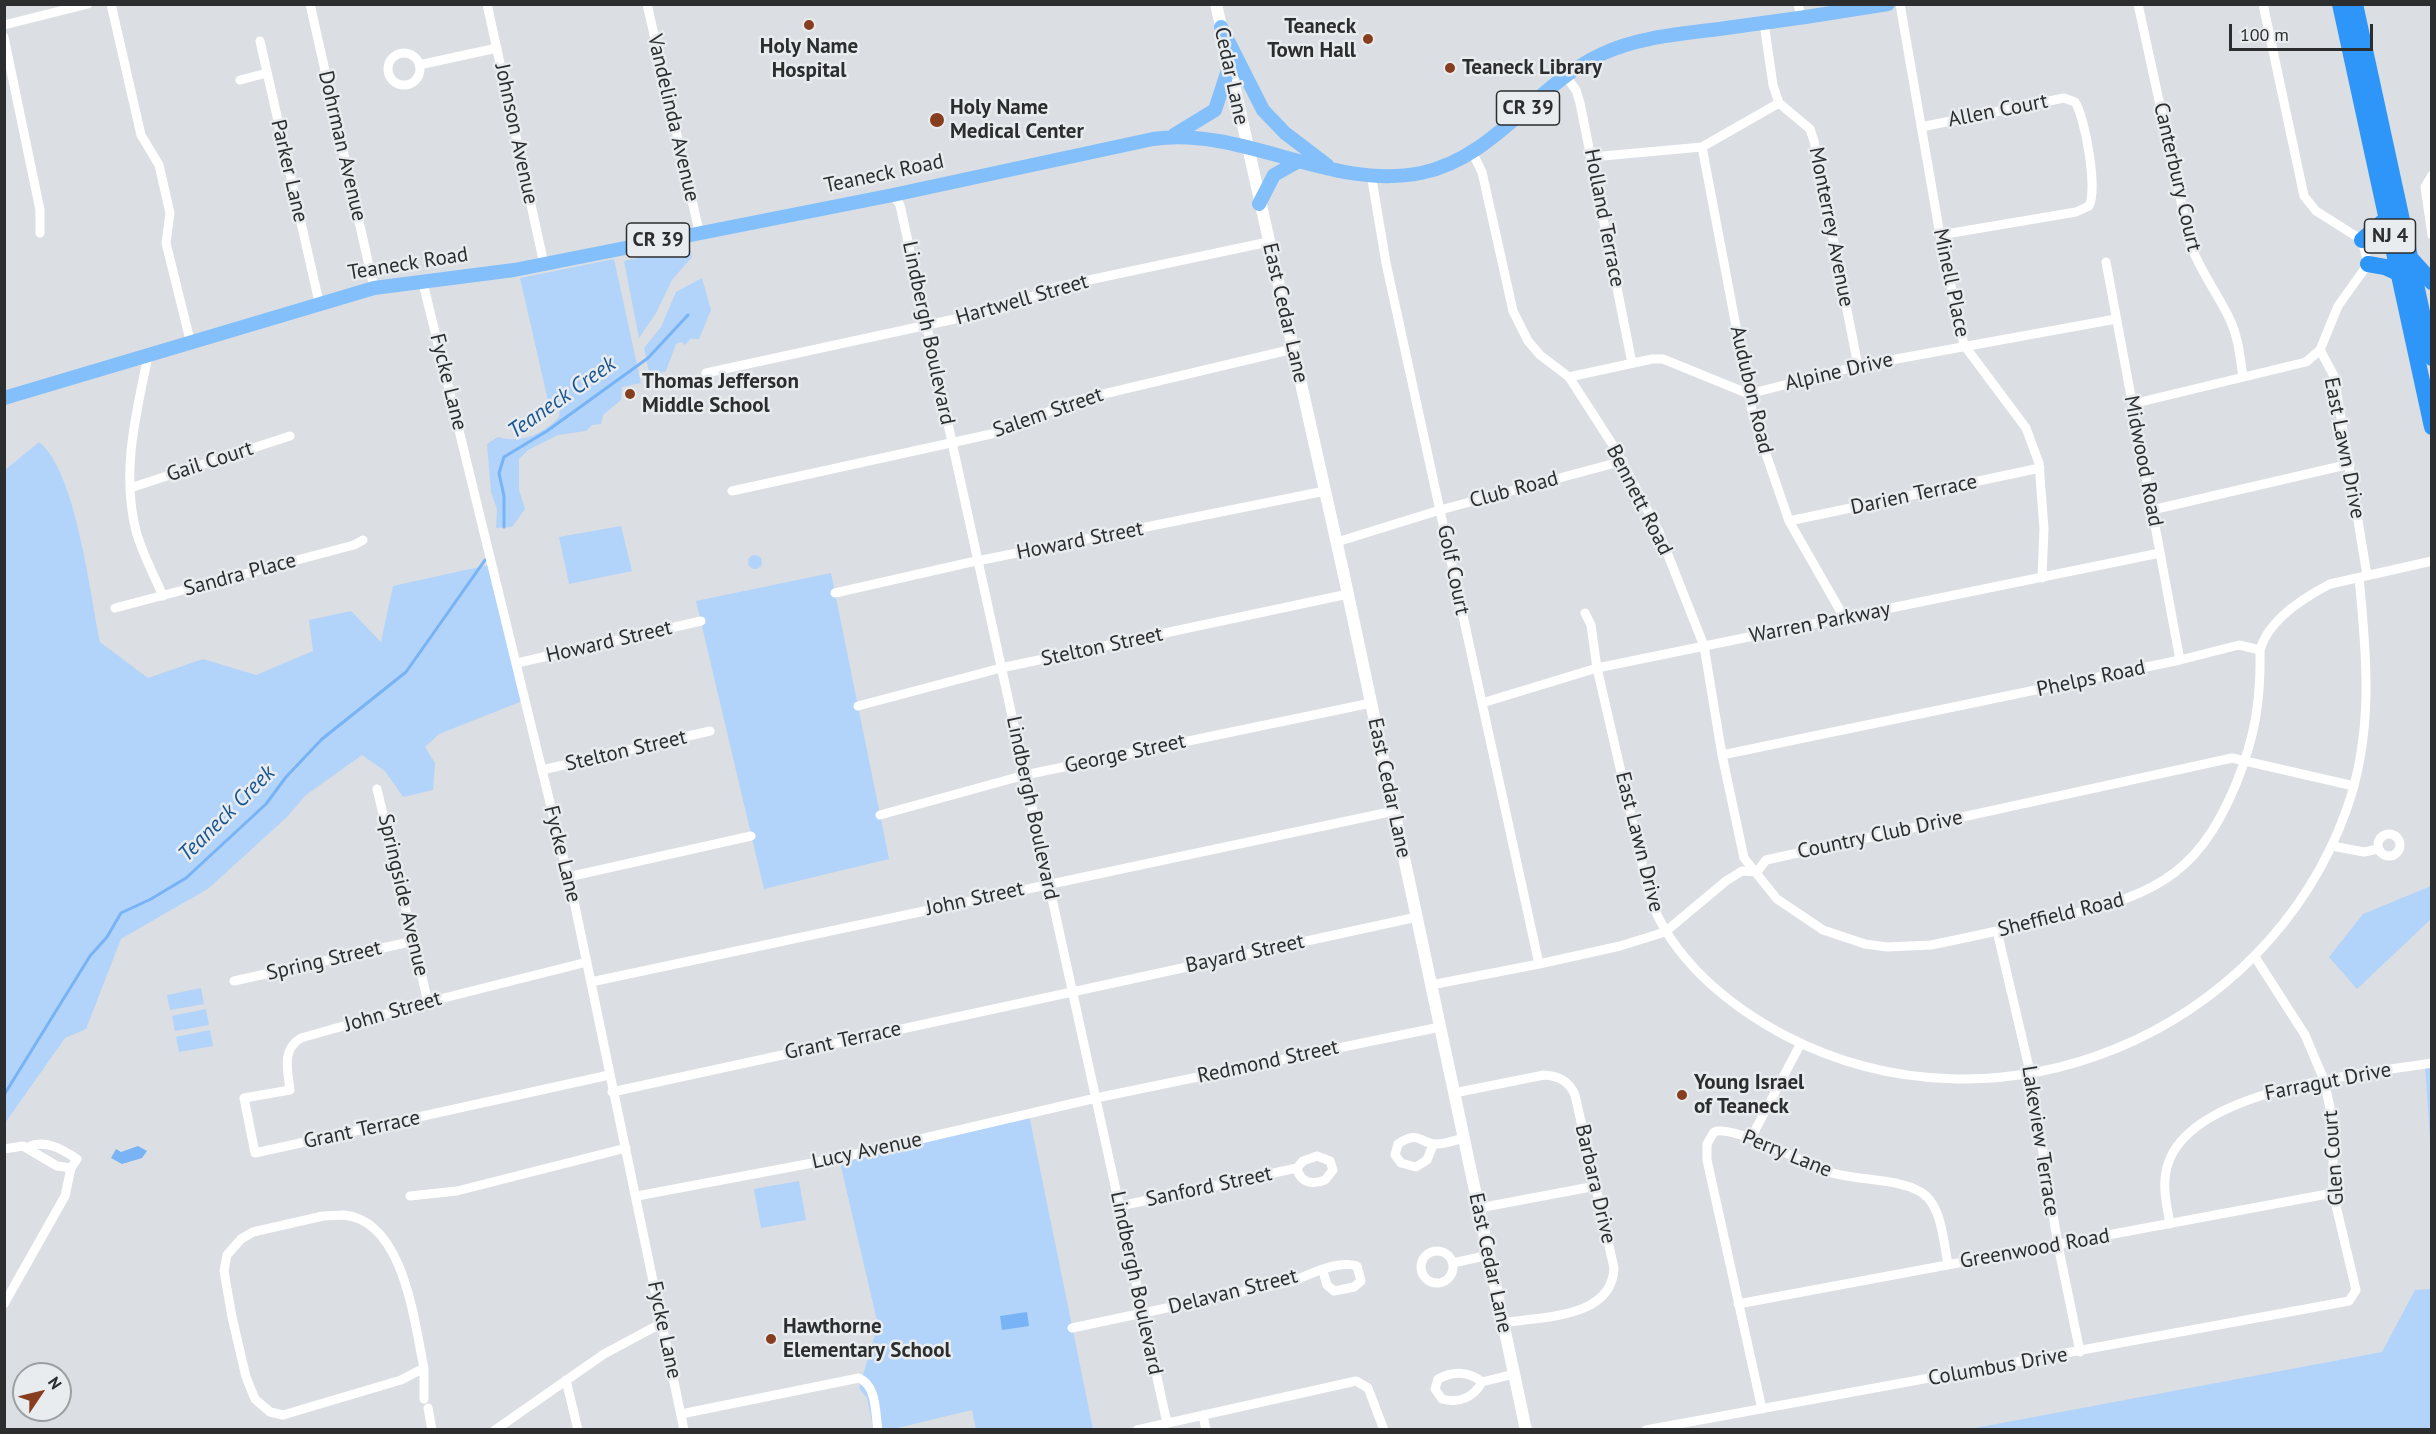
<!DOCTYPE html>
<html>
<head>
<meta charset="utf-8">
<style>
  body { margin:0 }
  #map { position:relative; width:2436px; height:1434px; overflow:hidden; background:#dbdee2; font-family:"PT Sans",sans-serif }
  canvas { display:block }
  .frame { position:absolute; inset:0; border:6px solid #2c2d2e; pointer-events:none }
  .north { position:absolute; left:12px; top:1362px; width:60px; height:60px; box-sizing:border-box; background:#e8ecef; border:2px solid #9da0a2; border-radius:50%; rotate:55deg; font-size:16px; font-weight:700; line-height:24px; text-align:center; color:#2c2d2e }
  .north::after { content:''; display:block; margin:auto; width:21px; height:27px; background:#863e1f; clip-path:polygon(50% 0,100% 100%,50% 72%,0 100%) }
  .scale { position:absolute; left:2229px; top:24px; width:144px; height:27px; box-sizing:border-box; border:3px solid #2c2d2e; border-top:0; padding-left:8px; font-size:18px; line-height:21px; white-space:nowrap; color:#2c2d2e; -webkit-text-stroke:4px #e8ecef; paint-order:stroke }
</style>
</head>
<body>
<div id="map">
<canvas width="2436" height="1434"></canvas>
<div class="frame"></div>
<div class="north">N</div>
<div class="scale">100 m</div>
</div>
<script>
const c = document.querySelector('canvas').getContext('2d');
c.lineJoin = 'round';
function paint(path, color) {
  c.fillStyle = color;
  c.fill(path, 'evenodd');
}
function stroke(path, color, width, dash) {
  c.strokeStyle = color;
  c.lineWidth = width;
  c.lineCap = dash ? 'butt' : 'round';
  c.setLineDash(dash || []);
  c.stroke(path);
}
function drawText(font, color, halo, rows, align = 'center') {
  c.font = font + ' "PT Sans",sans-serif';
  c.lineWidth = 5;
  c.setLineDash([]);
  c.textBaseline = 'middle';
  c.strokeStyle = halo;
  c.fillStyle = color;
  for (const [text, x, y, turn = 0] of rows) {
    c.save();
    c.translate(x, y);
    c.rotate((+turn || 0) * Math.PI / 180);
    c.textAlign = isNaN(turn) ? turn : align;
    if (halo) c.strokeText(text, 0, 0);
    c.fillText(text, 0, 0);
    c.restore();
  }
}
paint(new Path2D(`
  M690,247L692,257L672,280L656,313L639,338L624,261Z
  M614,259L641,383L622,387L621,400L603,415L601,424L592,425L586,431L558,435L528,450L519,459V490L525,509L512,527L496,528L497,509L491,492L487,444L498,437C520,444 544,434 559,417L561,401L553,407L549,405L520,278Z
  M702,278L711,310L699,339H690L685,345L681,342L676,344L666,371L650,377L644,348L661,327L676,292Z
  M39,442C76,471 90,594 100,642L148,678L203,659L256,675L313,651L309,620L351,611L381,642L393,586L493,564L525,700L439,734L425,747L435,763L433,790L403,797L385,771L362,755L306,795L287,817L209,888L121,939L86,1029L65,1038L5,1123V470Z
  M621,526L632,571L569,584L559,537Z
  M748 562a7 7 0 1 1 14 0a7 7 0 1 1-14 0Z
  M831,573L889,859L764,889L696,601Z
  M2431,886V919L2357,989L2329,957L2363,914Z
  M201,988L204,1004L170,1010L167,995Z
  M206,1009L209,1025L175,1031L172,1016Z
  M210,1030L213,1046L179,1052L176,1037Z
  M2431,1063V1155L2425,1064Z
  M1029,1115L1093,1429H976L972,1410L893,1429L873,1427L867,1398L859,1388L878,1325L839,1158Z
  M799,1181L806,1220L761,1228L754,1189Z
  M2431,1289V1429H1970L2382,1352L2415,1290Z`), '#b2d4fa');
paint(new Path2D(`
  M138,1146L147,1151L142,1158L122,1164L111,1158L116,1149L121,1152Z
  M1027,1312L1029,1326L1002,1330L1000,1316Z`), '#77b3f5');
stroke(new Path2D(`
  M504,527V496L499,473L504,457L547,431L648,358L688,315
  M4,1095L90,956L107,937L121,913L151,899L186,878L266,804L286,777L322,739L406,672L485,560`), '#77b3f5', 3);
stroke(new Path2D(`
  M111,4L141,135L159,165L170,213L166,243L191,344
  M310,4L374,288
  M487,4L544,264
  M647,4L699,231
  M1798,4L1801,17
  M1900,4L1940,235L1964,345L2026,428L2039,463L2044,529L2042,578
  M2138,4L2190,243C2200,272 2219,295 2231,322C2239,340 2240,358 2243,377
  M2263,4L2304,196L2316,211L2362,240L2368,264L2338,306L2320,350L2334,376L2367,575
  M1764,23L1773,85L1779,103
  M4,25L88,4
  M4,37L40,210V233
  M260,41L319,302
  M388 69a16 16 0 1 1 32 0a16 16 0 1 1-32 0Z
  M419,65L497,48
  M1567,78L1576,90L1580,103L1632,363
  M240,80L267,73
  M1779,103L1810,129L1814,141L1858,366
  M1921,127L2064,98L2075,102C2085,117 2098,189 2089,206L2076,212L1940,235
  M1702,147L1753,416L1789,521L1845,619
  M1472,152L1482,172L1513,311L1528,341L1540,355L1569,377L1616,450L1659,532L1704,646L1722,755L1744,858L1777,899L1823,930L1865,944L1887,947L1931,945C1971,937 2011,928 2051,919C2147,897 2196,881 2236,784C2255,737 2261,701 2260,650
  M1592,157L1702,147L1779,103
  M1371,174L1386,263L1539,964
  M2432,175L2425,187L2432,235
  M893,195L900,205L1167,1423
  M2106,262L2180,660
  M423,283L574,901L684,1430
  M148,356C136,415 121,471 136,531C142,553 154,575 163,596
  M706,373L1001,309L1056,287L1268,242
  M1569,377L1652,359H1663L1749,394L1858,366L2116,319
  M2132,404L2306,362L2320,350
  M130,488L290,436
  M732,491L1005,431L1070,402L1293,349
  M2152,510L2350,464
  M1789,521L2040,468
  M1337,542L1440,510L1623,461
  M835,593L967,563L1325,491
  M115,608L354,545L363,540
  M1585,613L1591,625L1597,668L1650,898C1672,959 1728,1005 1784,1035C1998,1147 2265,1035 2346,811C2374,734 2367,657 2359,578
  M517,663L701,621
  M1482,703L1597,668L2160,553
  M858,706L1001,668L1348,594
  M1722,755L2180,660L2239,645L2260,650C2268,620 2303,598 2330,584L2432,561
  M542,770L710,731
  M377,789L428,1002
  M880,815L1025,775L1371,703
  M2378 845a11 11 0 1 1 22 0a11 11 0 1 1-22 0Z
  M2332,846L2364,852L2378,849
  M568,877L751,836
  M1997,931L2030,1072L2058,1245L2080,1352
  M587,962L428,1002L301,1038C281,1050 288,1071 290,1090L244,1098L255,1153L609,1075
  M234,981L414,941
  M591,982L1394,811
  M1431,985L1539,964L1620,946L1665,932L1726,881L1742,871L1757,872L1766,860L2232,758L2354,786
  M612,1092L1417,917
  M1454,1093L1544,1075C1559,1076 1569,1081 1575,1095L1614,1268C1612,1319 1542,1316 1503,1323
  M1751,1138L1801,1043
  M1433,1145L1427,1160L1416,1167L1401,1163L1395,1155L1398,1144C1418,1130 1420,1143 1435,1144C1443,1145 1455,1140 1464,1138
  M4,1149L23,1146L57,1166L71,1168
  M410,1196L457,1191L626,1148
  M637,1196L839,1158L1096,1098L1440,1027
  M1120,1206L1297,1168L1303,1161L1317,1156L1330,1161L1333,1170L1325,1180C1312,1185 1300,1183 1297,1168
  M1479,1208L1596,1186
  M344,1215C404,1221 414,1321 424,1368L401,1380L283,1415L270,1412L255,1399L246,1377L232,1317L224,1271L227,1255L241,1239L253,1232L323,1216Z
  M2170,1224C2166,1202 2161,1182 2169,1161C2197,1088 2364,1074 2432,1063
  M1421 1267a16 16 0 1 1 32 0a16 16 0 1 1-32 0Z
  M1453,1263L1489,1255
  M4,1304L65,1196L71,1168L77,1159C62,1149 45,1139 28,1147
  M1738,1304L2333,1193
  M1072,1328L1294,1281C1310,1274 1338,1260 1357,1266L1361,1281L1354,1287L1334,1291L1327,1285L1323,1271
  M424,1368V1399
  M566,1380L578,1430
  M1482,1382C1469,1371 1453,1371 1438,1379L1435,1389L1442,1399C1459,1404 1474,1397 1482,1382L1514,1374
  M428,1408L432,1430
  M1762,1409L1707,1160V1144L1714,1132C1732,1124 1807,1164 1829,1172C1855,1181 1908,1178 1926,1196C1942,1210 1944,1245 1948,1265
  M681,1414L859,1378C877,1386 875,1412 878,1430
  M1203,1415L1206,1430
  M495,1430L604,1354L662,1323
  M1137,1430L1356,1381L1368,1388L1384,1430
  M1646,1430L2349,1301L2356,1290L2333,1193V1122L2324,1080L2305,1035L2255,957`), '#fff', 9);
stroke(new Path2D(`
  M1216,4L1343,571L1526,1430`), '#fff', 12);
stroke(new Path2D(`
  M1221,27L1263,110L1285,133L1327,165
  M1174,135L1215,110L1229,67
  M1259,204L1274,175L1299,161
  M4,398L374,288L514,270L893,195L1153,139C1244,126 1330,191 1421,173C1495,158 1536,84 1602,54C1640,36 1684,34 1726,28C1780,21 1834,13 1888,4`), '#82bffb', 14);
stroke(new Path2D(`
  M2340,4L2432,427
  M2355,4L2432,358
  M2362,240L2386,219
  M2412,260L2432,282
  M2368,264L2385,267L2398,273`), '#2e95f9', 16);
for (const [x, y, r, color] of [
  [809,25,6,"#863e1f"],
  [1368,39,6,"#863e1f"],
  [1450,68,6,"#863e1f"],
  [937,120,8,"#863e1f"],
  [630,394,6,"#863e1f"],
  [1682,1095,6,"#863e1f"],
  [771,1339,6,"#863e1f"]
]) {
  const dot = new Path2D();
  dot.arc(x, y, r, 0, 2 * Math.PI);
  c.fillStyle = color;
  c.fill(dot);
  stroke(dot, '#e8ecef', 2);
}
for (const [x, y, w] of [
  [1528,108,63],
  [2390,236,51],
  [658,240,63]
]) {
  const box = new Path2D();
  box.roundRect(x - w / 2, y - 17, w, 34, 4.5);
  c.fillStyle = '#e8ecef';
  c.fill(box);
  stroke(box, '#2c2d2e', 1.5);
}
drawText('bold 20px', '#2c2d2e', null, [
  ["CR 39",1528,108],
  ["NJ 4",2390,236],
  ["CR 39",658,240]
]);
drawText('bold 21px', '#2c2d2e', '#e8ecef', [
  ["Teaneck",1356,27,"right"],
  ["Town Hall",1356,51,"right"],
  ["Holy Name",809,47,"center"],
  ["Hospital",809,71,"center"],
  ["Teaneck Library",1462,68],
  ["Holy Name",950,108],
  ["Medical Center",950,132],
  ["Thomas Jefferson",642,382],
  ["Middle School",642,406],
  ["Young Israel",1694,1083],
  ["of Teaneck",1694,1107],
  ["Hawthorne",783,1327],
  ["Elementary School",783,1351]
], 'left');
drawText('21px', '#2c2d2e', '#e8ecef', [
  ["Cedar Lane",1231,76,78],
  ["Allen Court",1998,111,-11],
  ["Vandelinda Avenue",673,118,77],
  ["Johnson Avenue",516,134,78],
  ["Dohrman Avenue",342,146,77],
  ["Parker Lane",289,171,77],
  ["Teaneck Road",884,174,-12],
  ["Canterbury Court",2177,177,77],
  ["Holland Terrace",1604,218,79],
  ["Monterrey Avenue",1831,227,79],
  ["Teaneck Road",408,264,-9],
  ["Minell Place",1951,283,78],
  ["Hartwell Street",1022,300,-16],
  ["East Cedar Lane",1285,313,77],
  ["Lindbergh Boulevard",928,333,78],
  ["Alpine Drive",1839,372,-13],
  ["Fycke Lane",448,382,76],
  ["Audubon Road",1751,390,77],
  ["Salem Street",1048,413,-19],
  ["East Lawn Drive",2344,448,79],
  ["Midwood Road",2143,461,79],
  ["Gail Court",210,462,-18],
  ["Club Road",1514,490,-15],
  ["Darien Terrace",1914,495,-12],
  ["Bennett Road",1639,500,63],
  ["Howard Street",1080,541,-11],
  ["Golf Court",1453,570,78],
  ["Sandra Place",240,575,-15],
  ["Warren Parkway",1820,623,-11],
  ["Howard Street",609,642,-13],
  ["Stelton Street",1102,647,-12],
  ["Phelps Road",2091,679,-12],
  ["Stelton Street",626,751,-13],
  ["George Street",1125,754,-12],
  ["East Cedar Lane",1389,788,78],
  ["Lindbergh Boulevard",1032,808,78],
  ["Country Club Drive",1880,835,-12],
  ["East Lawn Drive",1639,842,76],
  ["Fycke Lane",562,854,76],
  ["Springside Avenue",403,895,77],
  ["John Street",975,899,-12],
  ["Sheffield Road",2061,915,-14],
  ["Bayard Street",1245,954,-12],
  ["Spring Street",324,961,-13],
  ["John Street",393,1012,-16],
  ["Grant Terrace",843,1041,-12],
  ["Redmond Street",1268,1062,-12],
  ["Farragut Drive",2328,1082,-11],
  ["Grant Terrace",362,1130,-12],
  ["Lakeview Terrace",2040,1141,81],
  ["Lucy Avenue",867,1151,-12],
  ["Perry Lane",1787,1154,22],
  ["Glen Court",2334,1158,-94],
  ["Barbara Drive",1595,1184,77],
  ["Sanford Street",1209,1187,-12],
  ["Greenwood Road",2035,1249,-10],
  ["East Cedar Lane",1490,1263,78],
  ["Lindbergh Boulevard",1136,1283,78],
  ["Delavan Street",1233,1292,-14],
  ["Fycke Lane",664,1330,78],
  ["Columbus Drive",1998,1367,-10]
]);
drawText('italic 22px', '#185591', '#e8ecef', [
  ["Teaneck Creek",562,398,-35],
  ["Teaneck Creek",227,814,-45]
]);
</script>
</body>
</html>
